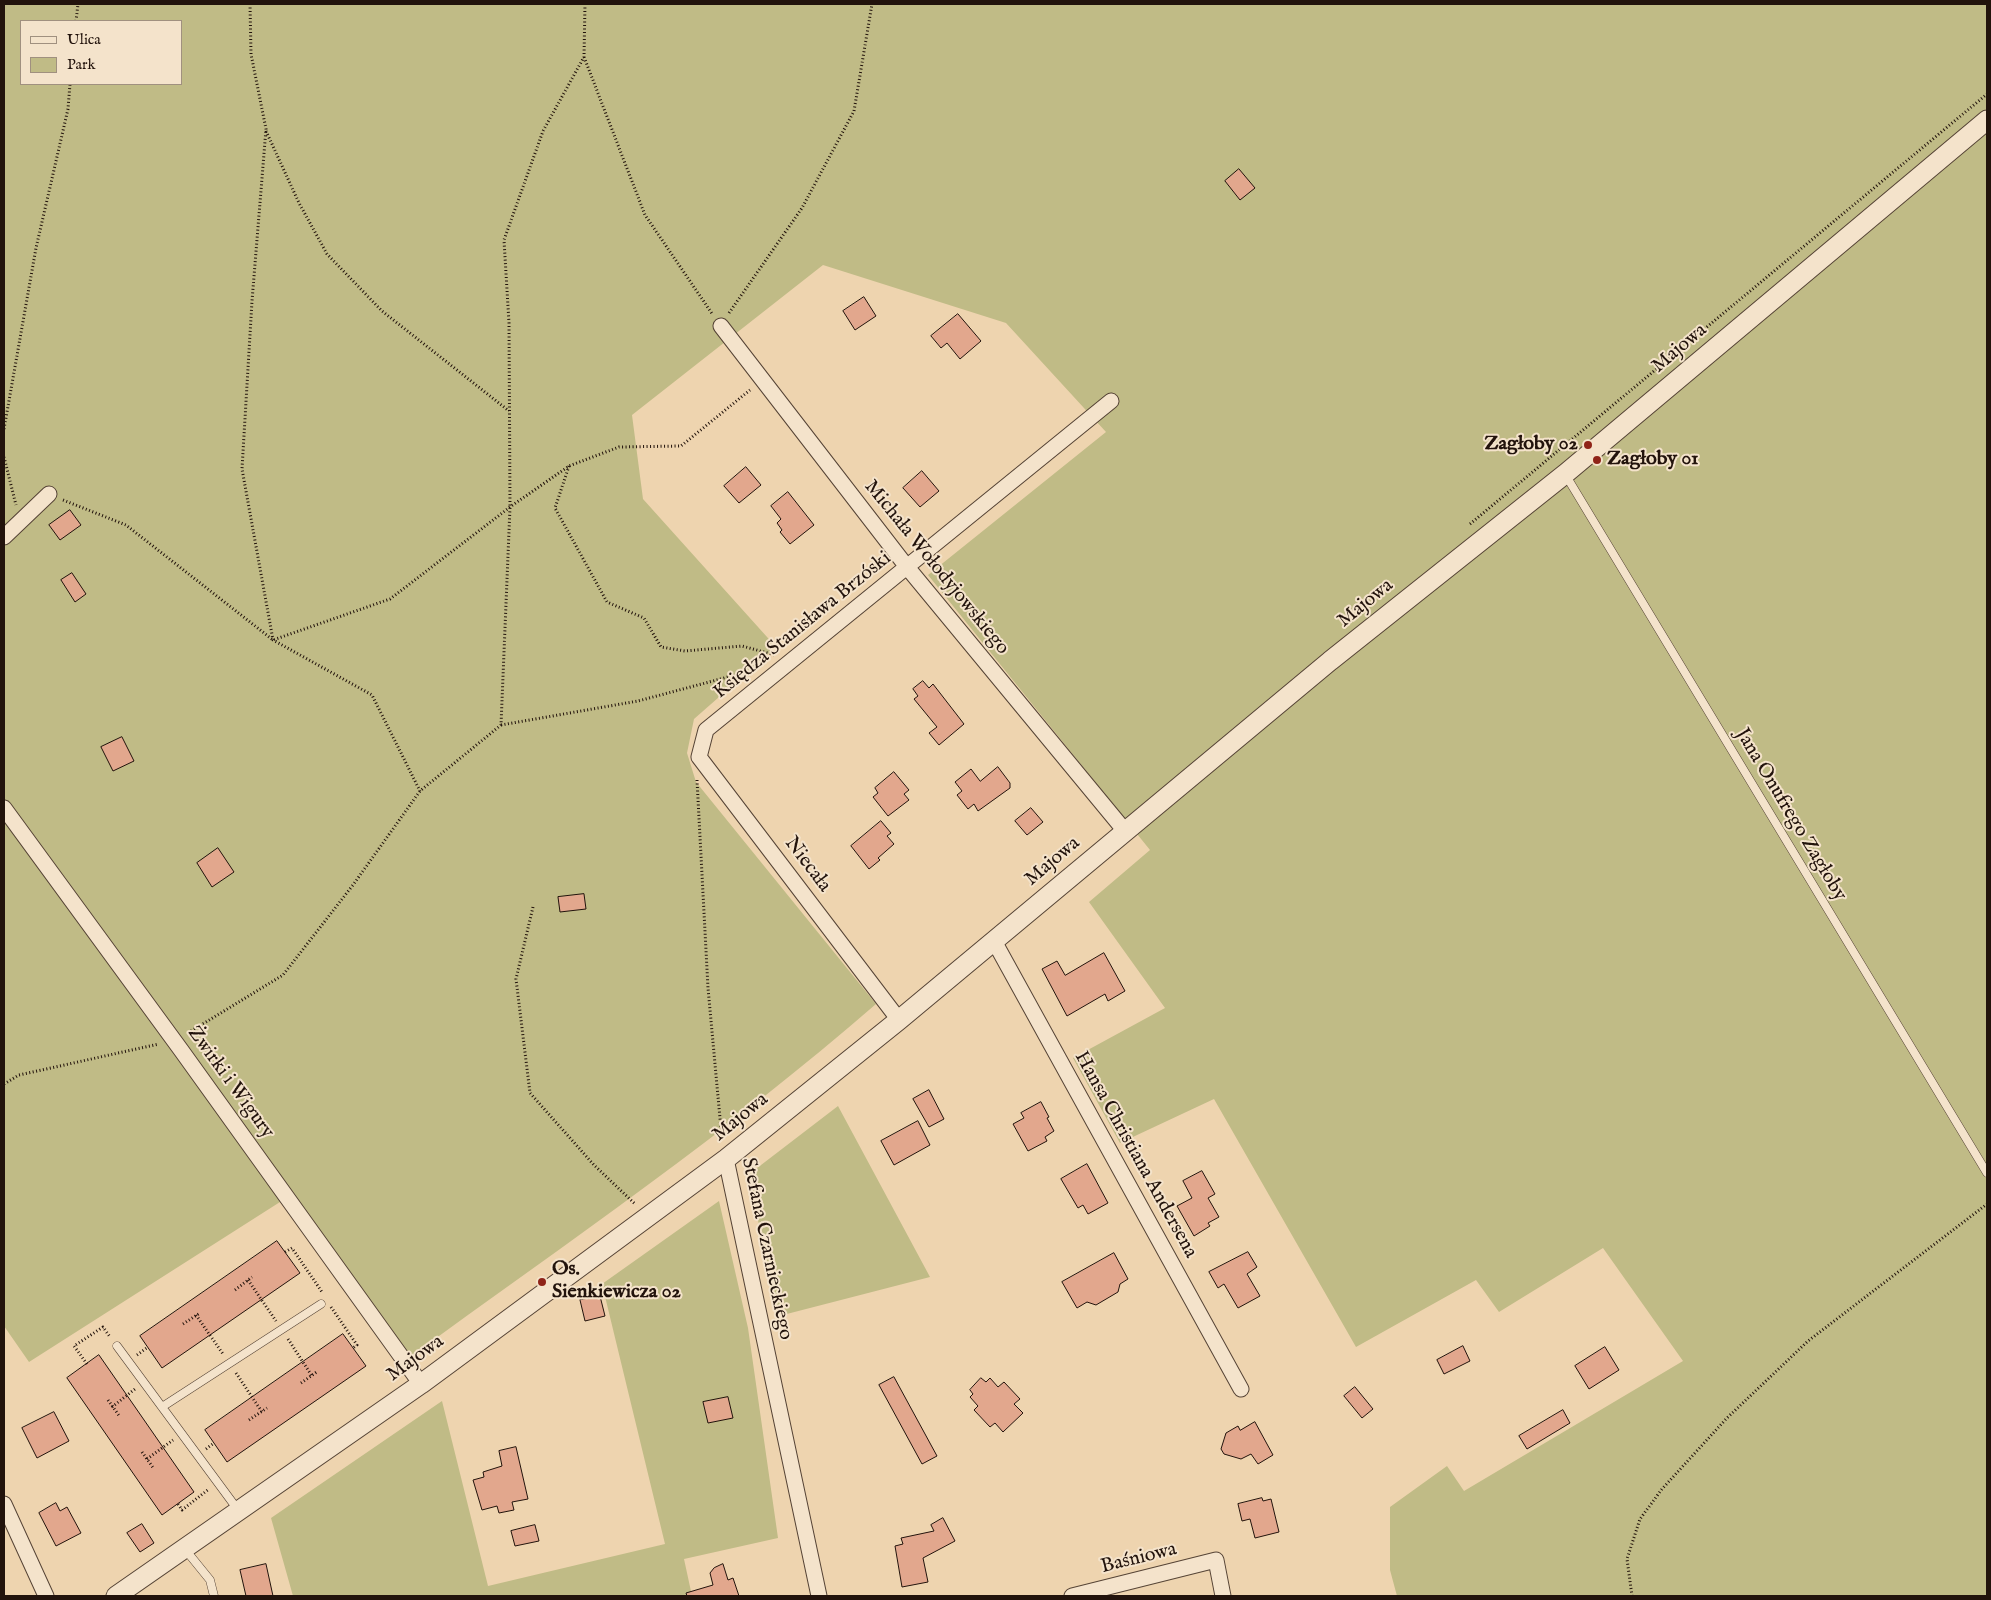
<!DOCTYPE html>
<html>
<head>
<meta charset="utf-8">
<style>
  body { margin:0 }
  #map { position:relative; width:1991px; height:1600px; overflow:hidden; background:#eed4af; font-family:"IM FELL English",serif }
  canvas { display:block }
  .frame { position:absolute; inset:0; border:5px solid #22130c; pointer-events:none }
  .legend { position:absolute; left:20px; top:20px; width:162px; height:65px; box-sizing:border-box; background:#f4e3cb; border:1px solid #a0907f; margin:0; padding:6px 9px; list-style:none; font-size:15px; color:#22130c }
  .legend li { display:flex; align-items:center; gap:10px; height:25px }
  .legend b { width:25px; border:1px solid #a0907f }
</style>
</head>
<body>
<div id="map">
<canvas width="1991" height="1600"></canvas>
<div class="frame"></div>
<ul class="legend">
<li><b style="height:6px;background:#f4e3cb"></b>Ulica</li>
<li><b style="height:14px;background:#c0bb86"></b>Park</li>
</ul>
</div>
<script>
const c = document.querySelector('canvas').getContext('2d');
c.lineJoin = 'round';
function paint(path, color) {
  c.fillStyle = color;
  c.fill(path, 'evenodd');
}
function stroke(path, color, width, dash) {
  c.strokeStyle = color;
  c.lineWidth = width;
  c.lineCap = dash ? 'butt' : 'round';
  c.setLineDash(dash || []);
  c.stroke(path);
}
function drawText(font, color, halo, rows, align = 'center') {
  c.font = font + ' "IM FELL English",serif';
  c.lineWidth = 4;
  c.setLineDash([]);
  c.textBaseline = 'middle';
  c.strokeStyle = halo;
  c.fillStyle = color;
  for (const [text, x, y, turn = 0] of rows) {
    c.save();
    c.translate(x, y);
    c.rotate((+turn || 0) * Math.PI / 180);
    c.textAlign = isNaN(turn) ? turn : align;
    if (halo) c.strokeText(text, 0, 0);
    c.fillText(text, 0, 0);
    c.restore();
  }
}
paint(new Path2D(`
  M4,4H1987V1596H1397L1390,1570V1507L1447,1466L1464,1491L1683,1361L1603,1248L1499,1312L1476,1280L1356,1347L1214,1099L1120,1143L1073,1058L1165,1008L1089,902L1150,850L928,575L1106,432L1006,323L823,265L632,415L643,499L776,647L694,719L687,753L696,782L876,1004C729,1132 567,1243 410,1357L291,1195L29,1362L4,1326ZM21,21H181V84H21Z
  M838,1106L930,1277L779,1316L748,1175Z
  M719,1201L748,1328L778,1538L684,1559L692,1596H293L271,1518L442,1401L488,1586L665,1544L602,1284Z`), '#c0bb86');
const building = new Path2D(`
  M1239,169L1255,188L1240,200L1225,181Z
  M864,297L876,316L855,330L843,311Z
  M958,314L981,341L960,359L947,343L941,348L931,336Z
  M746,467L761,485L739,503L724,486Z
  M922,471L939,491L920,507L903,488Z
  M788,492L814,525L790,544L780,532L782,530L777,523L781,519L771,506Z
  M70,510L81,525L60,540L49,525Z
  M72,573L86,594L75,602L61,580Z
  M923,681L929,688L933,684L964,724L939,745L929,733L937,727L914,699L918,696L913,689Z
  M122,737L134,761L113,771L101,747Z
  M998,767L1010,783V788L978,811L974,804L968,809L957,795L962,791L955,782L971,769L980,781Z
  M894,772L909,790L904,794L909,800L888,816L873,797L878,793L875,788Z
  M1031,808L1043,822L1027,835L1015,821Z
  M881,821L891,833L887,836L894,844L878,858L880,860L869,869L851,846Z
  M218,848L234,872L212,887L197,863Z
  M584,894L586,909L560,912L558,897Z
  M1104,953L1125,991L1108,1001L1105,994L1067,1016L1042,969L1057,961L1065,975Z
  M929,1090L944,1119L929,1127L913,1099Z
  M1041,1102L1049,1117L1047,1118L1054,1131L1045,1137L1047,1141L1028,1151L1013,1124L1024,1118L1021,1113Z
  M918,1121L930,1145L894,1165L881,1141Z
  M1087,1164L1108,1203L1088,1214L1083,1205L1078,1208L1061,1179Z
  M1202,1171L1215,1194L1208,1198L1219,1217L1208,1223L1210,1226L1194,1236L1177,1206L1192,1198L1183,1181Z
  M277,1241L300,1273L162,1368L140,1336Z
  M1248,1252L1257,1267L1247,1274L1260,1296L1238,1308L1224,1284L1218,1288L1209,1272Z
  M1114,1253L1128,1279L1120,1284L1118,1292L1096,1305L1087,1302L1077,1308L1062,1282Z
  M600,1296L605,1316L585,1321L580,1300Z
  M343,1334L366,1366L227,1462L205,1430Z
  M1463,1346L1470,1361L1444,1374L1437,1360Z
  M1605,1347L1619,1370L1589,1389L1575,1366Z
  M99,1355L194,1492L162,1515L67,1378Z
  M894,1377L937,1456L922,1464L879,1385Z
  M981,1378L986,1382L990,1378L998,1387L1004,1382L1020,1399L1014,1404L1023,1413L1003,1432L995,1423L990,1427L974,1410L978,1406L970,1397L973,1394L970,1390Z
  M1355,1387L1373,1409L1362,1418L1344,1396Z
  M728,1397L733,1418L708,1423L703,1402Z
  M1563,1410L1570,1423L1527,1449L1519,1436Z
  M54,1412L69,1441L37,1458L22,1428Z
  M1255,1422L1273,1455L1258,1464L1251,1454L1241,1459L1224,1454L1221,1449L1226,1433L1238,1426L1240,1430Z
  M516,1447L528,1499L512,1502L514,1510L499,1513L497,1506L482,1510L473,1480L484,1477L483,1472L502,1466L499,1451Z
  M1262,1498L1263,1501L1271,1499L1279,1532L1255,1538L1250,1519L1242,1521L1238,1504Z
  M56,1503L60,1511L67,1507L81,1533L56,1546L39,1513Z
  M943,1518L955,1541L923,1558L928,1582L902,1587L895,1546L903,1544L901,1538L934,1531L931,1525Z
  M142,1524L154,1543L140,1552L127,1533Z
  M535,1525L539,1541L515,1546L511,1531Z
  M266,1564L273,1596H246L240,1570Z
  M723,1564L728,1580L733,1578L739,1596H687L686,1593L713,1585L710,1573L714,1568Z`);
paint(building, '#e2a78d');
stroke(building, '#22130c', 1);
const service = new Path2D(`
  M1565,474L1987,1173
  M117,1346L238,1510
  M162,1407L321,1304
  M184,1548L210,1580L214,1596`);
const minor = new Path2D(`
  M721,326L907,567L1125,831
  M4,537L49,494
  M4,808L181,1050L421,1384
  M994,941L1241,1389
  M899,1020L699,757L706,730L1111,401
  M726,1159L819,1596
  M4,1504L46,1596
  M1072,1596L1216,1560L1223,1596`);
const tertiary = new Path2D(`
  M116,1596L421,1384L726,1159L899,1020L1330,661L1565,474L1987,120`);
stroke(service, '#554335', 9);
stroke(minor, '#554335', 17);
stroke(tertiary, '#554335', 21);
stroke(new Path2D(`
  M250,4L251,54L266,129L252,301L242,469L273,640L372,695L420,791
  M76,21L78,4
  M584,57L645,215L713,315
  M266,131L299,203L327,254L382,311L509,411
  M729,313L802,208L854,111L872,4
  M4,429L36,248L68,109L70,84
  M4,457L16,505
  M569,466L555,508L607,602L644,618L661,647L685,651L742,646L775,655
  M63,500L126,525L273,640L390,599L510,507L569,466L619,447L681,446L750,390
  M1470,524L1987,94
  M501,725L638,701L754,670
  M697,780L708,988L722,1140
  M533,907L516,979L530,1093L594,1165L635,1204
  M188,1033L283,975L353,885L420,791L501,725L510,507L509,323L504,240L543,131L584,57L585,4
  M4,1084L19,1075L159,1044
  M285,1252L292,1248L322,1292
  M248,1280L276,1321
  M235,1290L252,1277
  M331,1307L357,1345L353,1348
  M196,1315L223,1354
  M183,1324L200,1313
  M288,1339L312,1376
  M137,1355L148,1347
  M87,1364L74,1346L103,1327L110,1337
  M236,1373L262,1412
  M301,1383L318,1371
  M108,1400L120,1417
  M112,1407L135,1389
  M249,1420L267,1408
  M206,1449L214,1443
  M142,1452L154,1469
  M147,1459L173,1440
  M178,1504L182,1510L209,1489
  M1632,1596L1627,1559L1640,1519L1662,1489L1727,1418L1808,1341L1987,1204`), '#22130c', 3, [1, 2.5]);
stroke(service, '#f4e3cb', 8);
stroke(minor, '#f4e3cb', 15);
stroke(tertiary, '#f4e3cb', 19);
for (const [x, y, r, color] of [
  [1588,445,5,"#8f2418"],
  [1597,460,5,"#8f2418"],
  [542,1282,5,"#8f2418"]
]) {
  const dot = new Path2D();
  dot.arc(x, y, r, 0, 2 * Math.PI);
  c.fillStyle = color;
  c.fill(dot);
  stroke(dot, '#f4e3cb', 2);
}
drawText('20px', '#22130c', '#f4e3cb', [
  ["Majowa",1680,349,-40],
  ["Michała Wołodyjowskiego",936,568,51],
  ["Majowa",1366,604,-39],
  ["Księdza Stanisława Brzóski",803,626,-39],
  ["Jana Onufrego Zagłoby",1790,815,59],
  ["Majowa",1053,862,-40],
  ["Niecała",807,865,53],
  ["Żwirki i Wigury",230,1083,54],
  ["Majowa",741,1118,-39],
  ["Hansa Christiana Andersena",1135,1155,61],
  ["Stefana Czarnieckiego",766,1249,78],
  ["Majowa",416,1359,-36],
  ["Baśniowa",1139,1559,-14]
]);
drawText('bold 20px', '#22130c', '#f4e3cb', [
  ["Zagłoby 02",1578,445,"right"],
  ["Zagłoby 01",1607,460],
  ["Os.",552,1270],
  ["Sienkiewicza 02",552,1293]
], 'left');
</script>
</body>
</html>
